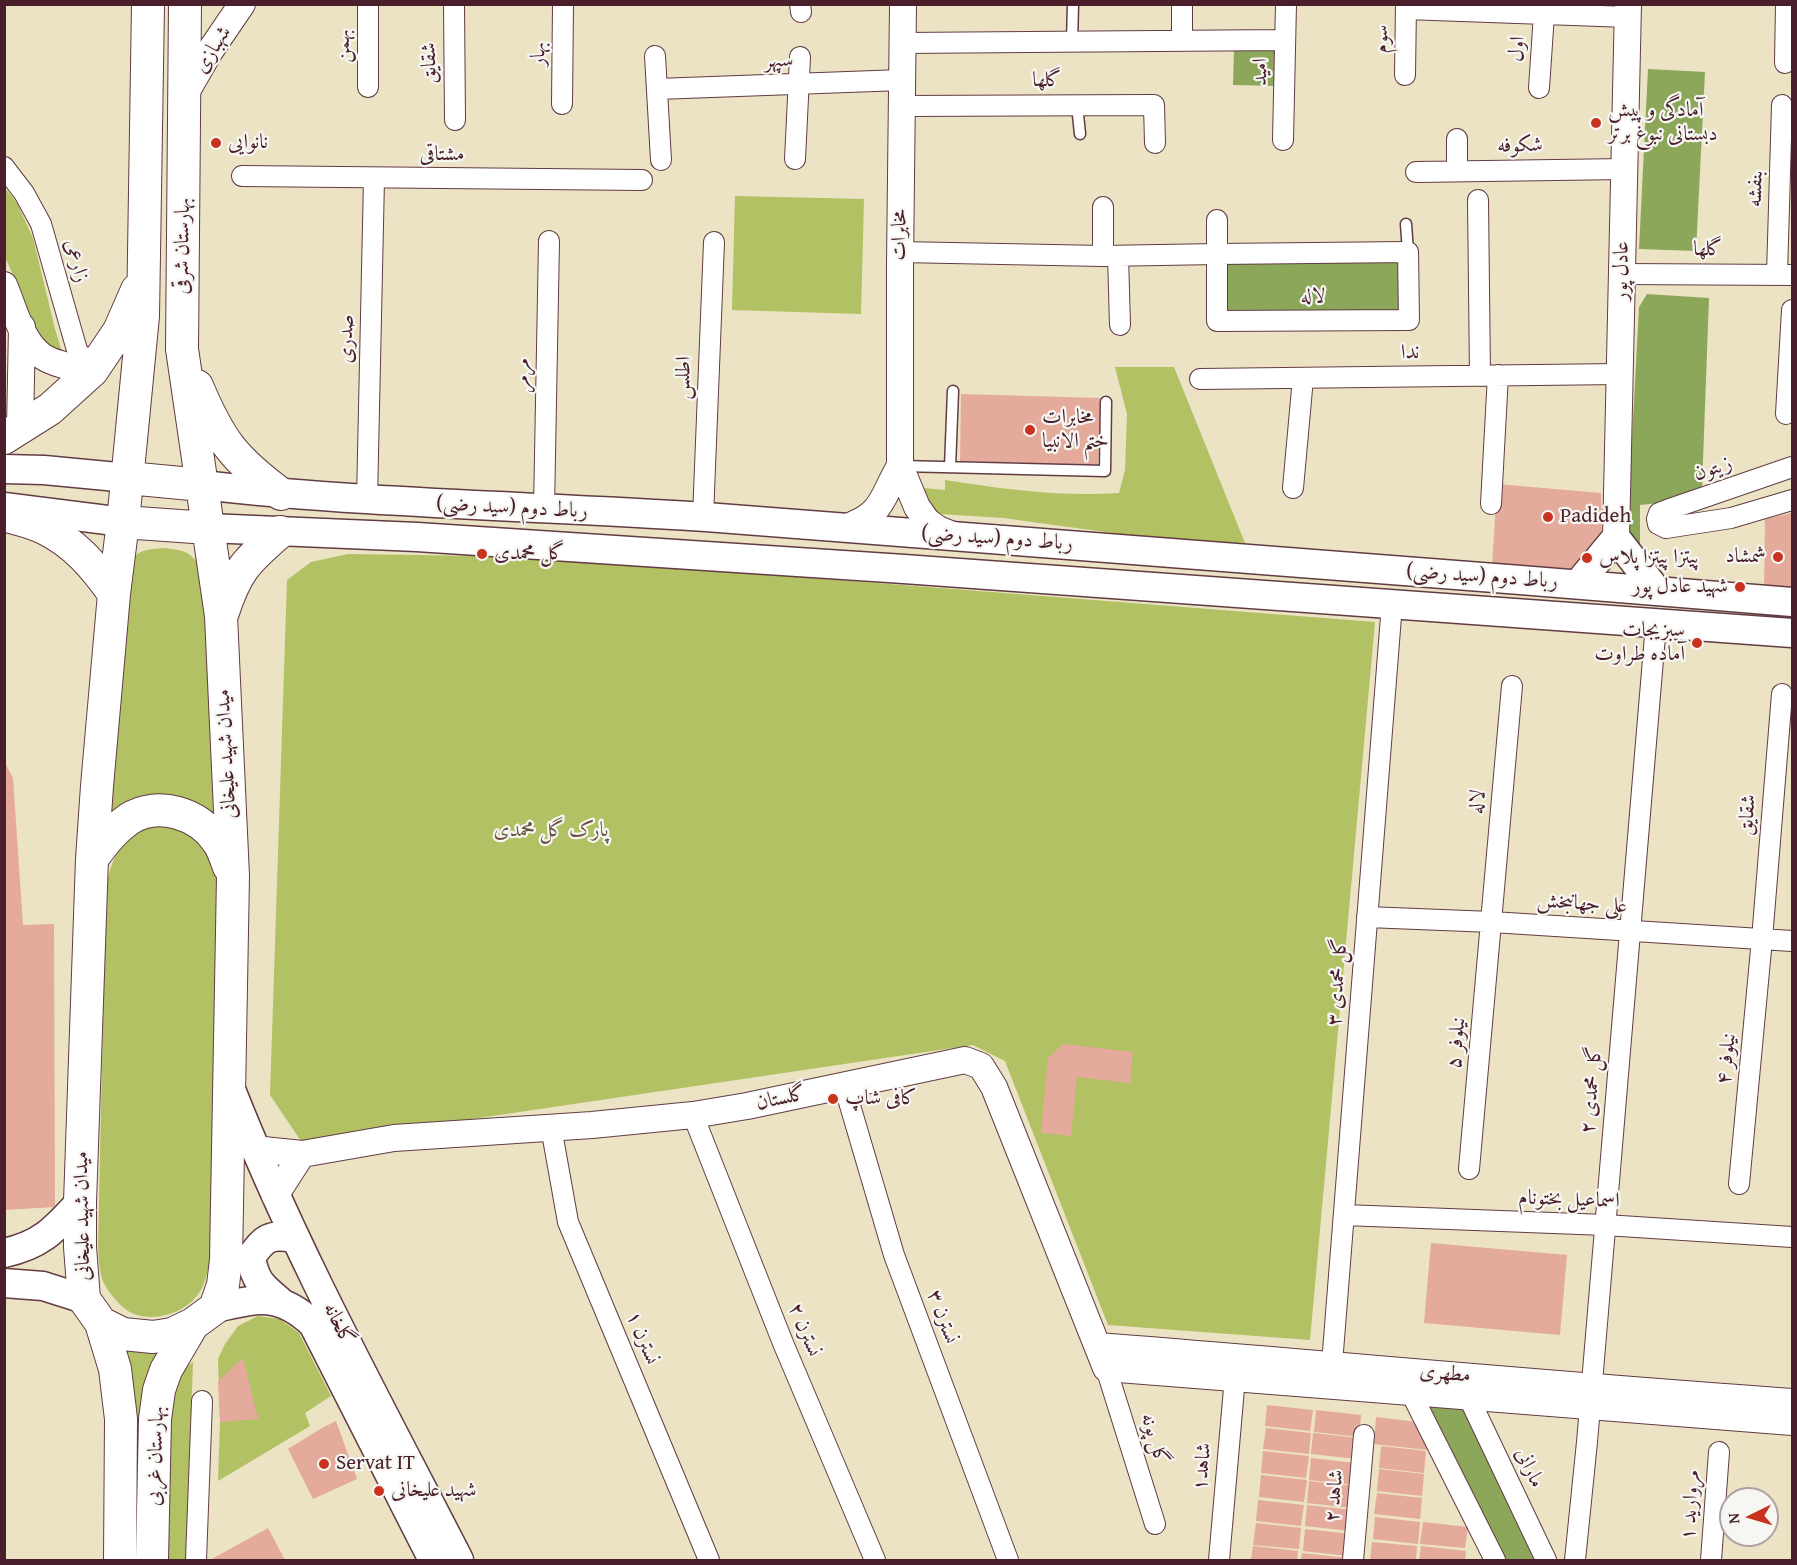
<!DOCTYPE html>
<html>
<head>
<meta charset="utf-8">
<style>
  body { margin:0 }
  #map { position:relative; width:1797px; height:1565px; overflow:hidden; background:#ebe3c4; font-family:"Gentium Book Plus",serif }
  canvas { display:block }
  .frame { position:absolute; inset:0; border:6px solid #4a1f2b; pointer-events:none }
  .north { position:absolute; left:1719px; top:1487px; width:60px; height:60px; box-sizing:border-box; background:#f6f6f2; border:2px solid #b1a0a2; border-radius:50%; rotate:265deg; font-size:16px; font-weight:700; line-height:24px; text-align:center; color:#4a1f2b }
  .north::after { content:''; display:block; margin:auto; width:21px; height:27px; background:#c8321e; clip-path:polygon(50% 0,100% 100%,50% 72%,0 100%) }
</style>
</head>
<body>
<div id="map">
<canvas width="1797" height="1565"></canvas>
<div class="frame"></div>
<div class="north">N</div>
</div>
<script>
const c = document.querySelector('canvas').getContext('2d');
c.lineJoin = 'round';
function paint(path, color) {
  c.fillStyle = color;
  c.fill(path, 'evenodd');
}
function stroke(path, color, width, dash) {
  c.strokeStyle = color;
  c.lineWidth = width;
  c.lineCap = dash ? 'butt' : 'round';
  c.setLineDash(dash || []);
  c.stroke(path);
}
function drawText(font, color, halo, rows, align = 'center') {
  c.font = font + ' "Gentium Book Plus",Amiri,serif';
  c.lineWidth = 4.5;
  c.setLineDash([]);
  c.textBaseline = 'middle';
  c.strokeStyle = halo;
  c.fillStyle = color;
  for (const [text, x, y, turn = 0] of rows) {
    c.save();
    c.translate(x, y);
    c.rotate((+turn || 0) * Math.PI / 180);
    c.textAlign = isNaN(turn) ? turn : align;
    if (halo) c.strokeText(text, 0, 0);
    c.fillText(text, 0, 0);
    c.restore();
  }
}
paint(new Path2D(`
  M5,188L17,203L33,238L55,329L64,359L33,334L19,288L5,257Z
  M735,196L864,199L861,314L732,310Z
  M1115,367H1174L1245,543L1149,538L1003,518L940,514L926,506L923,488L945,490V480C1002,489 1061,497 1119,493L1125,470L1127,414Z
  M163,548C184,550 191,551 202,570L220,833L206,819L103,829L129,561C139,550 148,549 163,548Z
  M348,554L544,557L1375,622L1310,1340L1108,1325L1005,1061L973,1045L303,1144L270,1095L287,580L311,562Z
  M166,823L193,833L205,847L219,875L211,1254C208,1268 206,1286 196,1297C183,1313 156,1321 137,1315C125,1312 113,1298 106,1287C99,1277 99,1260 98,1247L106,887C111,862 120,836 147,826C152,824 160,824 166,823Z
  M258,1316L280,1319L299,1333L331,1396L305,1413L310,1426L218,1481L220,1422L218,1359L225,1344L238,1326Z
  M116,1342L169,1343L144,1560H130Z
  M193,1362L186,1560H164L165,1417L180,1372Z`), '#b1c163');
paint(new Path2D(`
  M1234,50H1277V86L1233,85Z
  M1648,69L1705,72L1696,251L1639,249Z
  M1401,260V313L1226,314V261Z
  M1647,294L1709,298L1702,488L1660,503L1640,505V547L1627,533L1639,307Z
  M1419,1399L1467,1400L1541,1560H1499Z`), '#8ca759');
paint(new Path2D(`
  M961,394L1100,398L1098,465L960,461Z
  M1497,484L1601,493L1602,542L1577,575L1492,568Z
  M1792,513V597L1764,595L1765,519Z
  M4,761L13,778L23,925L54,924L55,1207L4,1210Z
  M1063,1044L1133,1052L1130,1083L1077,1077L1071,1136L1041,1133L1048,1058Z
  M1431,1243L1567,1255L1560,1335L1424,1323Z
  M243,1358L258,1419L220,1422L218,1381Z
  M1267,1405L1313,1410L1310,1431L1265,1426Z
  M1316,1410L1361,1415L1359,1437L1314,1432Z
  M1376,1417L1417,1422L1427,1443V1450L1374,1444Z
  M336,1421L357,1479L313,1499L288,1449L322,1428Z
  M1266,1428L1311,1433L1309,1454L1263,1449Z
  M1313,1433L1358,1438L1356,1459L1311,1454Z
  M1381,1446L1426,1451L1424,1473L1379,1468Z
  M1263,1451L1309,1456L1306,1478L1261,1473Z
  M1311,1458L1356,1463L1354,1485L1309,1480Z
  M1379,1469L1424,1474L1422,1496L1377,1491Z
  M1261,1475L1307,1480L1304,1502L1259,1497Z
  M1309,1481L1355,1486L1352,1508L1307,1503Z
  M1377,1493L1422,1498L1420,1519L1374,1514Z
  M1258,1500L1304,1505L1301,1526L1256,1521Z
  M1307,1505L1352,1510L1350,1531L1305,1526Z
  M1375,1517L1420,1522L1418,1544L1373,1539Z
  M1423,1522L1468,1527L1465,1548L1420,1544Z
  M1256,1523L1301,1528L1299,1549L1253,1545Z
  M268,1528L285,1560H210Z
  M1305,1529L1351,1534L1348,1556L1303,1551Z
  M1372,1542L1417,1546L1416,1560H1370Z
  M1253,1546L1298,1551L1297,1560H1251Z
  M1421,1546L1466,1551L1465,1560H1419Z
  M1302,1553L1348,1558L1347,1560H1301Z`), '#e4aa9b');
const service = new Path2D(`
  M1072,42L1073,4
  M1077,105L1080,134
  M1406,224L1408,252
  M901,466L1105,471L1106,402
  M950,467L953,391`);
const minor = new Path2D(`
  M454,4L455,120
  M800,4L801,12
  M1182,4V41
  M1406,9L1628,17
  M902,43L1285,40
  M655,56L661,160
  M1785,63L1786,4
  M1405,75L1406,4
  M368,87V4
  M1539,88L1544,14
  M657,89L902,80
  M562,104L563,4
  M902,106L1154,105L1155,143
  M1283,140L1286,4
  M795,159L800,57
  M4,167L24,193L41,224L77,350L92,371
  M1457,171V139
  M1416,172L1625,169
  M242,176L642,180
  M1478,200L1480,376
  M900,252L1103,256L1217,254V220
  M1408,252L1409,320L1217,321V254Z
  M1103,256V207
  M1118,256L1120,325
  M1622,274L1792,275
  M1777,274L1782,105
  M1200,379L1620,374
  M1786,414L1792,310
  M1792,467L1667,510L1659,513L1657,519L1658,524L1666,528L1731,518L1792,500
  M1293,488L1303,378
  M367,500L374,179
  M1491,504L1498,375
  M544,509L549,241
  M703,517L714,242
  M1367,917L1492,922L1792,941
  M844,1085L894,1255L1008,1560
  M693,1115L783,1343L875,1560
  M551,1127L568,1222L709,1560
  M1469,1169L1512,686
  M1739,1184L1762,939L1782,694
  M1344,1215L1605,1225L1792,1237
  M1332,1364L1392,604
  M1106,1368L1155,1524
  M1410,1391L1495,1560
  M1468,1396L1546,1560
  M196,1560L202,1401
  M1219,1560L1235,1377
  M1353,1560L1364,1435
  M1575,1560L1587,1442L1656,624
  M1711,1560L1719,1452`);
const tertiary = new Path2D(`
  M903,4L900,264V466L917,507L927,521L938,529L955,536
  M184,96L210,51L242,4
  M4,285C14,308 21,341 42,356C55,365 77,368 92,371
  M20,429L22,327
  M844,528C884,515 881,498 900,466
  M1616,538L1628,4
  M254,1149L302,1154L394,1138L592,1125L693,1115L747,1106L965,1060L981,1066L994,1087L1106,1368L1792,1422
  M275,1196L302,1154
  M1098,1346C1329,1364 1561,1386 1792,1402`);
const secondary = new Path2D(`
  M4,469L44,470L128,478
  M202,485C369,504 538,506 706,517C1068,542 1430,573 1792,602
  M4,507L123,522
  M208,528L417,537L904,569L1792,633
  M1578,584L1616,538L1657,591
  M230,1087C294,1250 379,1404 459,1560
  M4,1253C42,1245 55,1229 80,1202
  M4,1283L43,1286L84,1299
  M282,1303C263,1287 255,1282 251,1257C265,1237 270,1234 294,1238
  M215,1308C257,1299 278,1291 313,1324L433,1560`);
const primary = new Path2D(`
  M148,4L143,316L123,522L114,594L97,786L92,859L80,1202V1247L84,1299L101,1323L123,1334L153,1337L172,1334L193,1324L215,1308L223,1285L226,1260L233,876L221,616L182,349L185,4
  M197,386C220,441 234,459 281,494
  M4,438L50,409L92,371L119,331L137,290
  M128,478L202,485
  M4,515C17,519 32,522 44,528C75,543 95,567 114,594
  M123,522L208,528
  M222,615C236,571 246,561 280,532
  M92,859C103,844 113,830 129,819C158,800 200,814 218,842C223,849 226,859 229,867
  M101,1323L115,1369L121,1419L120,1560
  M152,1560L155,1419L159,1390L166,1370L193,1324`);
stroke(service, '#623c42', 13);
stroke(minor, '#623c42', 22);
stroke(tertiary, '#623c42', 28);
stroke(secondary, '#623c42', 31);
stroke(primary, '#623c42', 34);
stroke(service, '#fff', 10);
stroke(minor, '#fff', 20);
stroke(tertiary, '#fff', 26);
stroke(secondary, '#fff', 28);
stroke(primary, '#fff', 32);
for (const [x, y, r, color] of [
  [1596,123,6,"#c8321e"],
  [216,143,6,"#c8321e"],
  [1030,430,6,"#c8321e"],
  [1548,517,6,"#c8321e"],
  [482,554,6,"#c8321e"],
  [1778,557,6,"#c8321e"],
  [1587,558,6,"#c8321e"],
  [1740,587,6,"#c8321e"],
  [1697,643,6,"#c8321e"],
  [833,1099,6,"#c8321e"],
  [324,1464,6,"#c8321e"],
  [379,1491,6,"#c8321e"]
]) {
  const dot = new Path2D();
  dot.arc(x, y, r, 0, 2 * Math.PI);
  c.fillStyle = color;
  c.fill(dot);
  stroke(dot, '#f6f6f2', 2);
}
drawText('21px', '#4a1f2b', '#f6f6f2', [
  ["سوم",1382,39,-89],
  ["بهمن",344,46,-90],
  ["اول",1518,49,-86],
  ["شهبازی",213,50,-58],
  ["بهار",539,54,-89],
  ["سپهر",779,61,-2],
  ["شقایق",430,63,-91],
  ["امید",1261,72,-89],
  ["گلها",1047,81],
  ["شکوفه",1520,146,-1],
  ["مشتاقی",442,155],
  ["بنفشه",1756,189,-88],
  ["مخابرات",900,235,-89],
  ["بهارستان شرقی",183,246,-89],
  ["گلها",1708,250],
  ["زارعی",76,261,75],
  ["عادل پور",1622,271,-89],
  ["لاله",1313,297],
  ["صدری",347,339,-89],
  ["ندا",1410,353,-1],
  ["مرمر",523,375,-89],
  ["اطلس",684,378,-88],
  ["زیتون",1713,469,-18],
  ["رباط دوم (سید رضی)",512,508,3],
  ["رباط دوم (سید رضی)",997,539,4],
  ["رباط دوم (سید رضی)",1482,577,4],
  ["میدان شهید علیخانی",227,754,-93],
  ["لاله",1478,802,-85],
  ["شقایق",1748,815,-85],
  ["علی جهانبخش",1582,904,4],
  ["گل محمدی ۳",1338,982,-86],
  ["نیلوفر ۵",1457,1043,-85],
  ["نیلوفر ۴",1727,1059,-84],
  ["گل محمدی ۲",1592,1090,-85],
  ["گلستان",781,1099,-12],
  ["اسماعیل بختونام",1569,1200,2],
  ["میدان شهید علیخانی",83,1216,-91],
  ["نسترن ۳",942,1317,70],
  ["گلخانه",338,1324,63],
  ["نسترن ۲",804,1330,68],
  ["نسترن ۱",642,1338,68],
  ["مطهری",1445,1374,5],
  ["گل پونه",1154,1439,73],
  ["بهارستان غربی",156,1456,-88],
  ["شاهد۱",1203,1467,-85],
  ["مارانی",1529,1468,65],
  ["شاهد ۲",1335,1496,-85],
  ["مروارید ۱",1691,1505,-86]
]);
drawText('21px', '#4a1f2b', '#f6f6f2', [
  ["آمادگی و پیش",1608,111],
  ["دبستانی نبوغ برتر",1608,135],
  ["نانوایی",228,143],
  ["مخابرات",1042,418],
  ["ختم الانبیا",1042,442],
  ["Padideh",1560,517],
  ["گل محمدی",494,554],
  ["شمشاد",1766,557,"right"],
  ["پیتزا پیتزا پلاس",1599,558],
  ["شهید عادل پور",1728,587,"right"],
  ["سبزیجات",1685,631,"right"],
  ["آماده طراوت",1685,655,"right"],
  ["کافی شاپ",845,1099],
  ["Servat IT",336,1464],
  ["شهید علیخانی",391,1491]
], 'left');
drawText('21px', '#69503c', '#f6f6f2', [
  ["پارک گل محمدی",551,831]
]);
</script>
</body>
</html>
